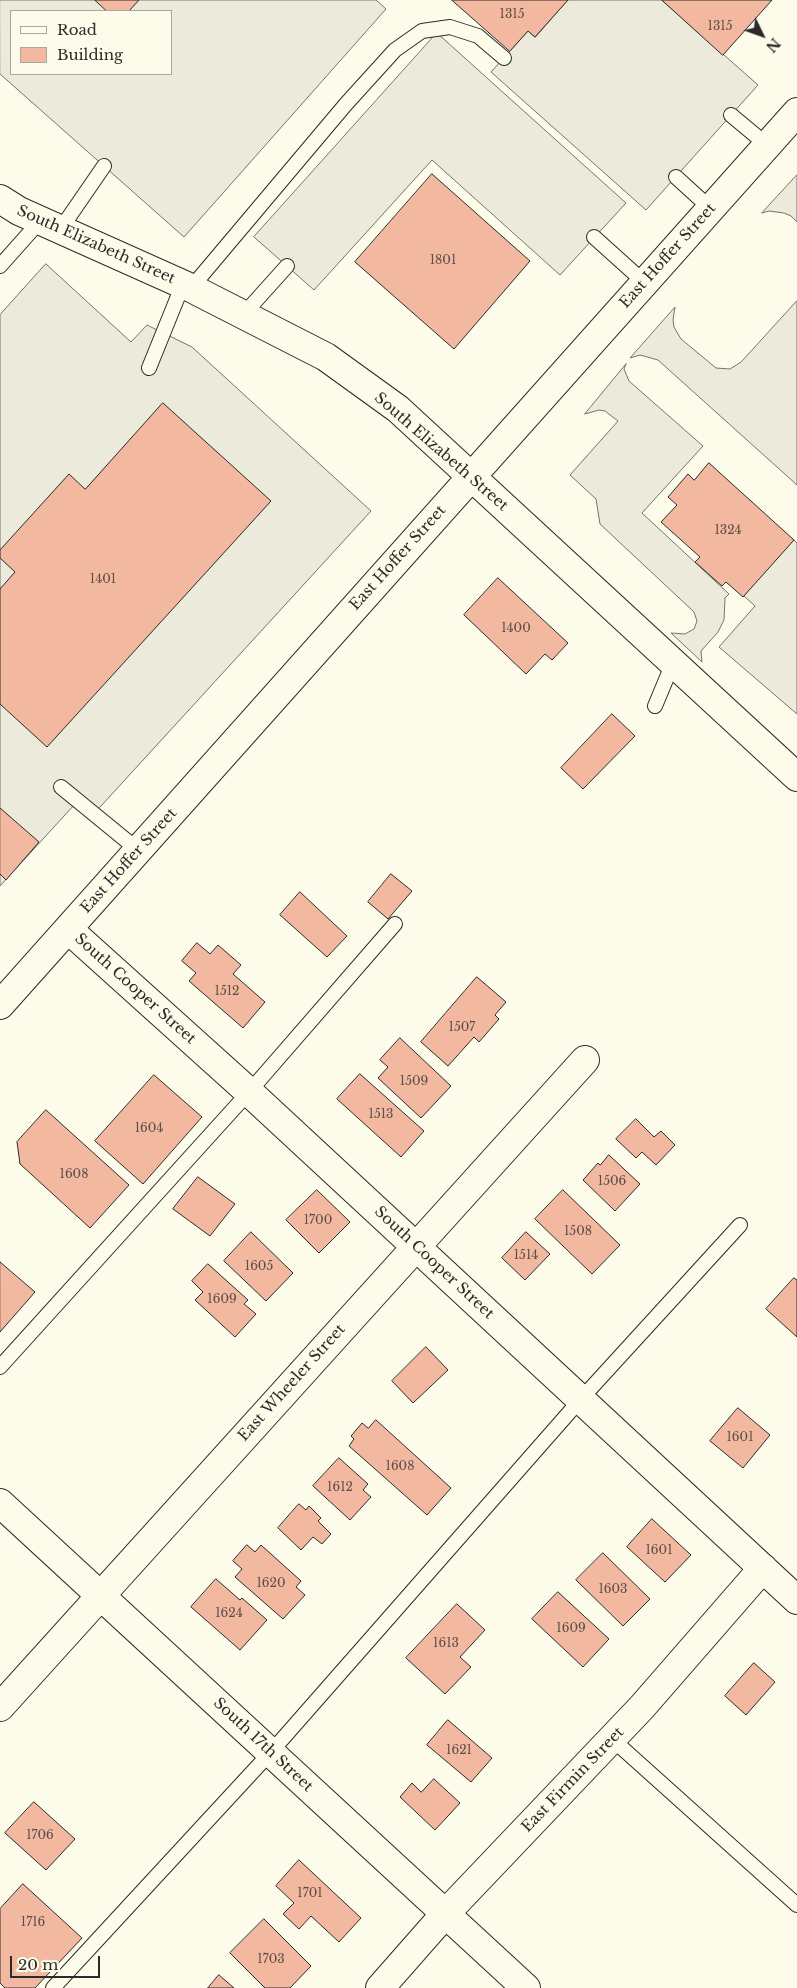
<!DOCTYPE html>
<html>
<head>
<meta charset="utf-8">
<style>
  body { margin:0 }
  #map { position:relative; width:797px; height:1988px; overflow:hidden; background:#fdfbea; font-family:"Libre Baskerville",serif }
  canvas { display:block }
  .legend { position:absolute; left:10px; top:10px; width:162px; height:65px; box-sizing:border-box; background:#fdfbea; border:1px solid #a9a89e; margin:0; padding:6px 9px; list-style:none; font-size:15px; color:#2b2b2b }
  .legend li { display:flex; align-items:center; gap:10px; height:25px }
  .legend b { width:25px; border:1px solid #a9a89e }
  .north { position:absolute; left:737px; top:10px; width:50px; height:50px; -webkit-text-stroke:4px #fdfbea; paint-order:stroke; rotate:132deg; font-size:14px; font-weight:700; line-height:20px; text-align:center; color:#2b2b2b }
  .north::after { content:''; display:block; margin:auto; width:18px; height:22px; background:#2b2b2b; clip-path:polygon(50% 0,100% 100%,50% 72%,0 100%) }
  .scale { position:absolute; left:10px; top:1956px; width:90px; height:22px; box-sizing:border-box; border:2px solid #2b2b2b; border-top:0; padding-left:6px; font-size:15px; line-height:18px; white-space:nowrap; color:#2b2b2b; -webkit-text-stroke:4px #fdfbea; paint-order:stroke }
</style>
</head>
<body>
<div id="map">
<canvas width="797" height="1988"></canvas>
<ul class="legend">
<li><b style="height:6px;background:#fdfbea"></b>Road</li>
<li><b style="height:14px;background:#f2b8a0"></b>Building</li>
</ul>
<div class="north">N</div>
<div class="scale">20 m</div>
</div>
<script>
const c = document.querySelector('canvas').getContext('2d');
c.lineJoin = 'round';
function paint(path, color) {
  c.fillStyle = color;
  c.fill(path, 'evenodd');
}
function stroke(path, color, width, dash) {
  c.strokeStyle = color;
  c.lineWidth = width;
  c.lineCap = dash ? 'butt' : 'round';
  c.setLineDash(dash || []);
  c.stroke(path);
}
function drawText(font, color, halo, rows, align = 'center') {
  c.font = font + ' "Libre Baskerville",serif';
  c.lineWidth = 4;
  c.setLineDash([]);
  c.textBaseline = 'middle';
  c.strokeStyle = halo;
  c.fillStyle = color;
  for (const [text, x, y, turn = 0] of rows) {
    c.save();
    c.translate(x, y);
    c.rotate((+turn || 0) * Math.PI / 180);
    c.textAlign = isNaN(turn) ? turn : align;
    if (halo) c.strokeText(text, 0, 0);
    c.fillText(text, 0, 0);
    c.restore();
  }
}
const parking = new Path2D(`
  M0,0H376L386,9L184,237L0,74ZM11,11H171V74H11Z
  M568,0H662L758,85L646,210L491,72L528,31L535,37Z
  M437,33L626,203L560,275L432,160L314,290L254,237Z
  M797,175V222L791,216L784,213L769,211L762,213Z
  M46,264L131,342L147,325L192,347L371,511L90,818L75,804L0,886V315Z
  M797,301V485L658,360L640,355L630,358L675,307L673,320L674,327L681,339L716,368L730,369L741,362Z
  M626,364L624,369L629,381L703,446L642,513L729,594L725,598L724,620L718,632L701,651L702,662L671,633L685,634L694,629L697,621L694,612L600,524L596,499L570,475L618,421L605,411L599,410L585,414Z
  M794,540L797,543V714L719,647L755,606L744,596Z`);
paint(parking, '#eceadb');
stroke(parking, '#74746e', 1);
const building = new Path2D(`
  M95,0H139L129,11H107Z
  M452,0H568L535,37L528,31L510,51Z
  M662,0H772L723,55Z
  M432,174L530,261L454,349L355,262Z
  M163,403L271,501L47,747L0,704V589L15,572L0,558V550L69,474L85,489Z
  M709,463L794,540L743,597L726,582L722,586L695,562L700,557L661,522L677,505L668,497L688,474L694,480Z
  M498,578L568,643L552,660L545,654L526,674L464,615Z
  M612,714L635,736L583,789L561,768Z
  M0,808L39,842L6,880L0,874Z
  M391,874L412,891L388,919L368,902Z
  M300,892L347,936L327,957L280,915Z
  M197,943L210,954L218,945L241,965L233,974L265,1002L243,1028L189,981L196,973L182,961Z
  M477,977L506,1002L495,1015L499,1019L479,1042L474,1037L448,1066L421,1042Z
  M400,1038L451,1086L421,1118L378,1078L388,1067L380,1060Z
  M360,1074L424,1131L401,1157L337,1099Z
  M154,1075L202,1117L143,1184L95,1141Z
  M46,1110L129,1185L90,1228L20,1164L17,1142Z
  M636,1119L654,1137L661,1131L675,1145L656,1165L642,1152L636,1158L616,1139Z
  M609,1155L640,1184L615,1211L583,1180L598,1163L600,1165Z
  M198,1177L235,1204L210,1236L173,1209Z
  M317,1190L350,1222L319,1253L286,1220Z
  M563,1190L620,1245L592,1274L535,1219Z
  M251,1232L293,1273L266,1301L224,1261Z
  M526,1232L550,1254L525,1280L502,1258Z
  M0,1262L35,1292L0,1332Z
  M208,1264L248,1300L244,1304L256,1314L235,1337L195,1300L203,1292L192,1281Z
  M794,1278L797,1280V1337L766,1309Z
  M426,1347L448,1370L413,1403L392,1381Z
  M738,1408L770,1435L743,1468L710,1441Z
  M376,1420L451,1488L427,1515L349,1446L354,1439L351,1436L362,1423L368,1428Z
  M339,1458L368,1484L363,1490L371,1497L350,1520L313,1486Z
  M299,1504L306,1510L309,1506L321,1518L318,1521L331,1534L322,1544L313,1537L301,1550L278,1528Z
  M652,1519L691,1555L665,1582L627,1547Z
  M247,1545L255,1552L261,1545L301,1581L296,1587L305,1595L283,1619L235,1577L242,1569L233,1561Z
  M603,1553L650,1599L623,1626L576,1580Z
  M216,1579L240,1600L242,1598L267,1620L240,1650L191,1607Z
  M558,1592L609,1639L583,1667L532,1619Z
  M457,1604L485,1630L460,1657L471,1667L445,1694L406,1658Z
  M754,1663L775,1682L746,1715L725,1696Z
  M448,1720L492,1758L471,1782L427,1745Z
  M434,1779L460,1803L435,1830L400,1797L412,1783L421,1792Z
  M34,1802L75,1839L46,1870L5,1833Z
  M299,1860L361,1918L339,1942L311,1916L299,1929L283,1914L294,1903L276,1886Z
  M23,1884L82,1938L35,1988H5L0,1983V1909Z
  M264,1919L311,1966L290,1988H265L230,1953Z
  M219,1975L234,1988H208Z`);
paint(building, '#f2b8a0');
stroke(building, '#2b2b2b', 1);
const lane = new Path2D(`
  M731,115L767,145
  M676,177L710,208
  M60,230L104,166
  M594,237L644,282
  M0,266L40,221
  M191,288L346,104L395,50L422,31L450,27L478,36L504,58
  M243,315L287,266
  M149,368L183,284
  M655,706L673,663
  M61,787L138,850
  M0,1367L249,1092L395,924
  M612,1739L797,1905
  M53,1988L271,1752L581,1399L740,1225`);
const street = new Path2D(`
  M0,199L19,211L191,288L326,357L398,409L797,777
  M68,929L249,1092L797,1600
  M0,1005L797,112
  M0,1503L526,1988
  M0,1707L585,1060
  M380,1988L445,1914L642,1707L763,1568`);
stroke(lane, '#2b2b2b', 16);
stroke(street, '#2b2b2b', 30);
stroke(lane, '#fdfbea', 14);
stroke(street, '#fdfbea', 28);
drawText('12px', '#5d4e48', null, [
  ["1315",512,15],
  ["1315",720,27],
  ["1801",443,261],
  ["1324",728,531],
  ["1401",103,580],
  ["1400",516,629],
  ["1512",227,992],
  ["1507",462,1028],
  ["1509",414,1082],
  ["1513",381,1115],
  ["1604",149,1129],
  ["1608",74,1175],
  ["1506",612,1182],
  ["1700",318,1221],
  ["1508",578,1232],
  ["1514",526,1256],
  ["1605",259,1267],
  ["1609",222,1300],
  ["1601",740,1438],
  ["1608",400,1467],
  ["1612",340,1488],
  ["1601",659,1551],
  ["1620",271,1584],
  ["1603",613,1590],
  ["1624",229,1614],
  ["1609",571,1629],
  ["1613",446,1644],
  ["1621",459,1751],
  ["1706",40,1836],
  ["1701",310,1894],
  ["1716",33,1923],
  ["1703",271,1960]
]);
drawText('15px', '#2b2b2b', '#fdfbea', [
  ["South Elizabeth Street",96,245,24],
  ["East Hoffer Street",668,256,-48],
  ["South Elizabeth Street",441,452,41],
  ["East Hoffer Street",398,558,-48],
  ["East Hoffer Street",129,861,-48],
  ["South Cooper Street",135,989,42],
  ["South Cooper Street",434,1263,43],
  ["East Wheeler Street",292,1383,-48],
  ["South 17th Street",263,1745,43],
  ["East Firmin Street",573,1780,-46]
]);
</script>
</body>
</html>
